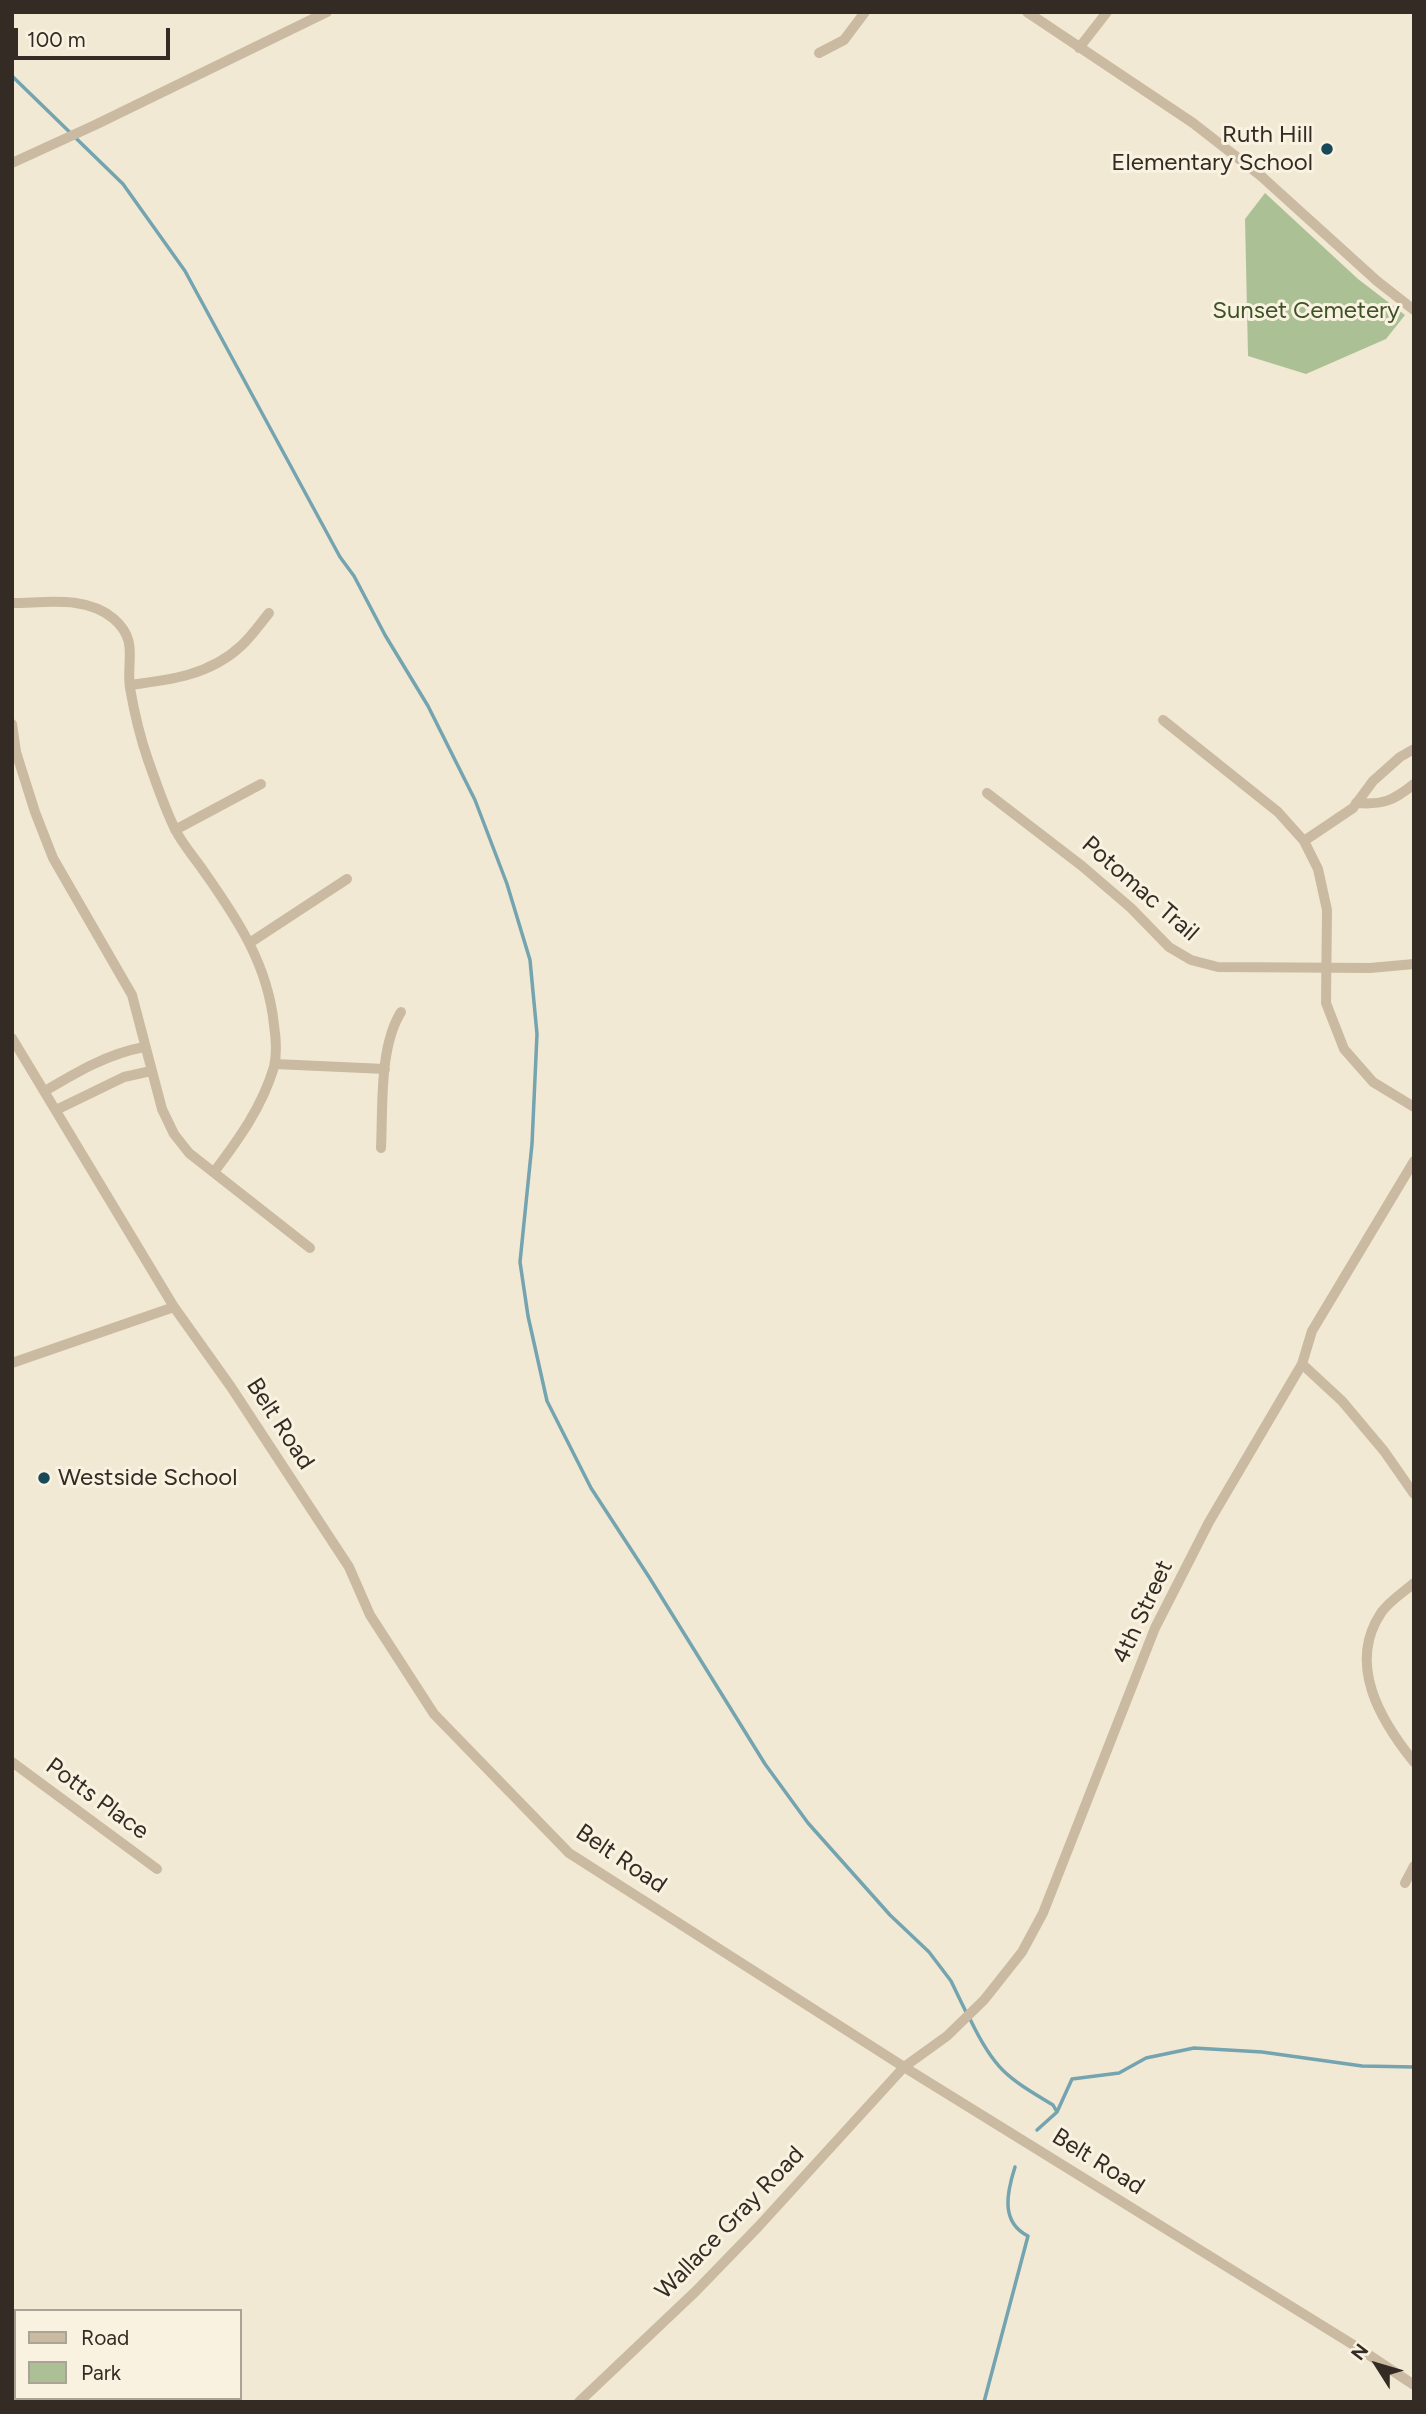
<!DOCTYPE html>
<html>
<head>
<meta charset="utf-8">
<style>
  body { margin:0 }
  #map { position:relative; width:1426px; height:2414px; overflow:hidden; background:#f2e9d5; font-family:Figtree,sans-serif }
  canvas { display:block }
  .frame { position:absolute; inset:0; border:14px solid #342c24; pointer-events:none }
  .legend { position:absolute; left:14px; top:2309px; width:228px; height:91px; box-sizing:border-box; background:#faf2e1; border:2px solid #aba395; margin:0; padding:9px 12px; list-style:none; font-size:21px; color:#342c24 }
  .legend li { display:flex; align-items:center; gap:14px; height:35px }
  .legend b { width:35px; border:2px solid #aba395 }
  .north { position:absolute; left:1342px; top:2330px; width:70px; height:70px; -webkit-text-stroke:5px #faf2e1; paint-order:stroke; rotate:307deg; font-size:19px; font-weight:700; line-height:28px; text-align:center; color:#342c24 }
  .north::after { content:''; display:block; margin:auto; width:24px; height:32px; background:#342c24; clip-path:polygon(50% 0,100% 100%,50% 72%,0 100%) }
  .scale { position:absolute; left:14px; top:28px; width:156px; height:32px; box-sizing:border-box; border:4px solid #342c24; border-top:0; padding-left:9px; font-size:21px; line-height:24px; white-space:nowrap; color:#342c24; -webkit-text-stroke:5px #faf2e1; paint-order:stroke }
</style>
</head>
<body>
<div id="map">
<canvas width="1426" height="2414"></canvas>
<div class="frame"></div>
<ul class="legend">
<li><b style="height:9px;background:#cabaa1"></b>Road</li>
<li><b style="height:19px;background:#abc195"></b>Park</li>
</ul>
<div class="north">N</div>
<div class="scale">100 m</div>
</div>
<script>
const c = document.querySelector('canvas').getContext('2d');
c.lineJoin = 'round';
function paint(path, color) {
  c.fillStyle = color;
  c.fill(path, 'evenodd');
}
function stroke(path, color, width, dash) {
  c.strokeStyle = color;
  c.lineWidth = width;
  c.lineCap = dash ? 'butt' : 'round';
  c.setLineDash(dash || []);
  c.stroke(path);
}
function drawText(font, color, halo, rows, align = 'center') {
  c.font = font + ' Figtree,sans-serif';
  c.lineWidth = 6;
  c.setLineDash([]);
  c.textBaseline = 'middle';
  c.strokeStyle = halo;
  c.fillStyle = color;
  for (const [text, x, y, turn = 0] of rows) {
    c.save();
    c.translate(x, y);
    c.rotate((+turn || 0) * Math.PI / 180);
    c.textAlign = isNaN(turn) ? turn : align;
    if (halo) c.strokeText(text, 0, 0);
    c.fillText(text, 0, 0);
    c.restore();
  }
}
paint(new Path2D(`
  M1265,193L1358,279L1405,315L1386,339L1306,374L1248,356L1245,219Z`), '#abc195');
stroke(new Path2D(`
  M12,76L123,184L185,271L340,557L354,576L385,635L428,706L475,800L507,884L530,960L537,1034L532,1144L520,1262L528,1316L547,1401L591,1488L649,1577L765,1764L808,1823L890,1915L929,1952L951,1981L966,2012
  M970,2019C994,2069 1006,2077 1053,2105L1057,2112
  M1037,2130L1057,2112L1072,2079L1119,2073L1146,2058L1194,2048L1262,2052L1362,2066L1414,2067
  M984,2402L1028,2236C1000,2222 1007,2192 1015,2167`), '#73a4b0', 3.5);
stroke(new Path2D(`
  M1027,12L1193,123L1261,176L1377,281L1414,310
  M1079,48L1107,12
  M819,53L844,40L865,12
  M12,163L95,125L327,12
  M12,603C45,603 87,595 114,619C139,641 126,660 130,688C134,711 140,737 148,760C156,782 164,807 175,829C182,844 195,858 205,873C238,920 268,965 274,1025C276,1038 277,1054 274,1067C262,1107 239,1139 214,1172
  M130,685C170,680 210,675 241,646C251,637 260,624 269,613
  M1163,720L1278,812L1304,841L1318,869L1327,910L1326,1003L1344,1049L1373,1082L1414,1107
  M12,724L16,752L35,812L53,858L132,995L162,1109L174,1134L189,1153L310,1248
  M987,793L1082,866L1131,908L1169,947L1191,960L1218,967L1370,968L1414,964
  M1356,803C1383,805 1393,801 1414,784
  M175,830L261,784
  M1304,841L1353,808L1373,781L1400,757L1414,749
  M251,942L347,879
  M12,1038L174,1307L231,1387L349,1567L370,1615L434,1714L569,1853L904,2067L1360,2349L1414,2385
  M275,1064L385,1069
  M45,1091C77,1072 107,1054 144,1047
  M56,1110L124,1077L151,1071
  M381,1148C383,1107 379,1047 401,1012
  M12,1363L174,1307
  M1302,1364L1342,1401L1384,1451L1414,1494
  M1414,1583C1404,1592 1389,1601 1381,1613C1347,1664 1380,1720 1414,1762
  M12,1762L157,1869
  M1405,1883L1414,1866
  M579,2402L696,2291L758,2227L904,2067L947,2036L984,2000L1022,1952L1043,1913L1155,1628L1209,1522L1302,1364L1312,1331L1414,1161`), '#cabaa1', 10);
for (const [x, y, r, color] of [
  [1327,149,7,"#184957"],
  [44,1478,7,"#184957"]
]) {
  const dot = new Path2D();
  dot.arc(x, y, r, 0, 2 * Math.PI);
  c.fillStyle = color;
  c.fill(dot);
  stroke(dot, '#faf2e1', 2.5);
}
drawText('24px', '#342c24', '#faf2e1', [
  ["Ruth Hill",1313,135],
  ["Elementary School",1313,163],
  ["Westside School",58,1478,"left"]
], 'right');
drawText('24px', '#3c5327', '#faf2e1', [
  ["Sunset Cemetery",1306,311]
]);
drawText('24px', '#342c24', '#faf2e1', [
  ["Potomac Trail",1140,889,41],
  ["Belt Road",280,1424,57],
  ["4th Street",1143,1612,-65],
  ["Potts Place",97,1799,36],
  ["Belt Road",621,1859,34],
  ["Belt Road",1098,2162,32],
  ["Wallace Gray Road",730,2223,-46]
]);
</script>
</body>
</html>
